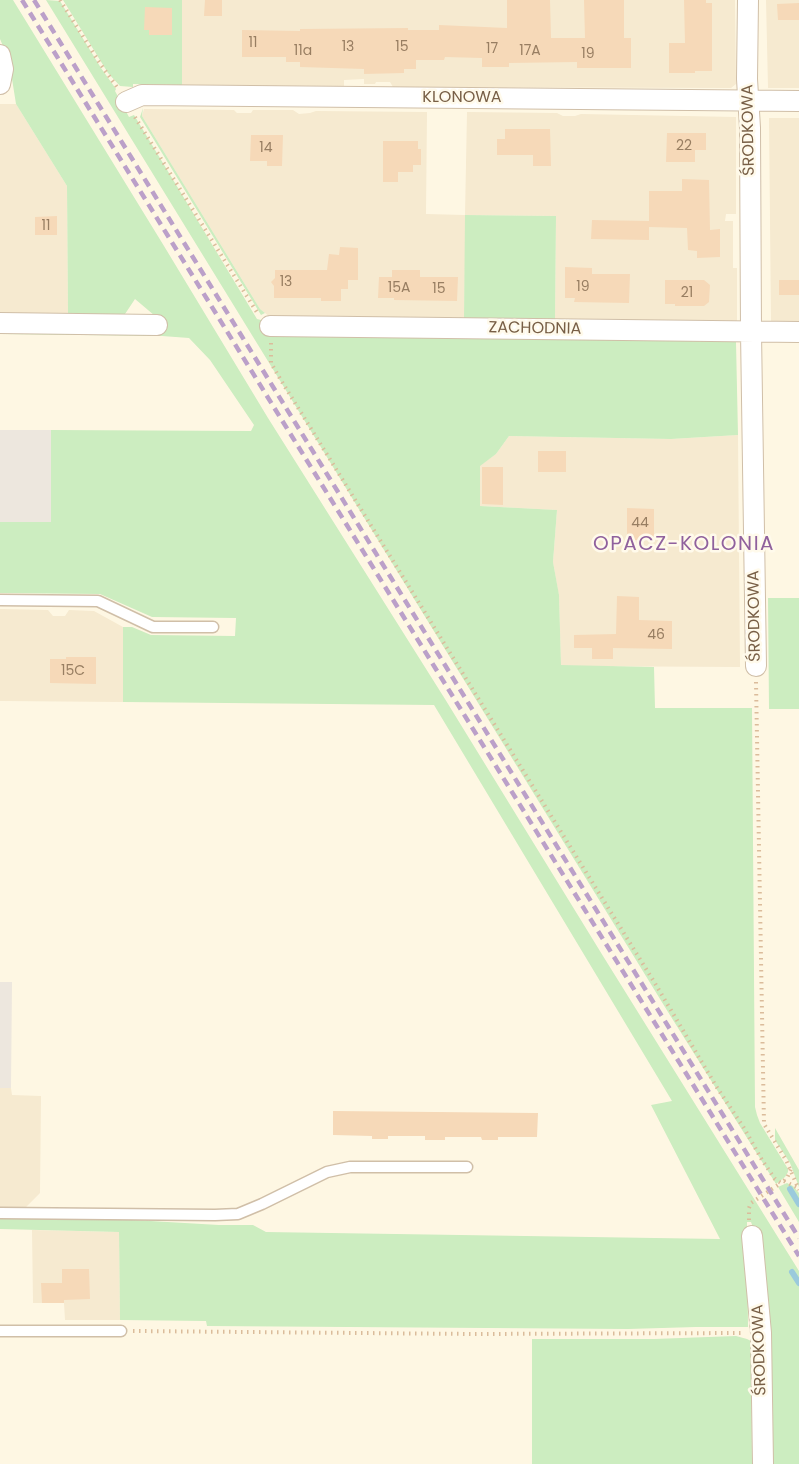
<!DOCTYPE html>
<meta charset="utf-8">
<style>
body{margin:0}
canvas{display:block;background:#fef7e3}
</style>
<canvas width="799" height="1464"></canvas>
<script>
const c = document.querySelector('canvas').getContext('2d');
c.lineJoin = 'round';
function paint(path, color) { c.fillStyle = color; c.fill(path, 'evenodd'); }
const poly = rows => new Path2D(rows.map(r => 'M' + r).join(''));
function trace(path, color, width, dash) { c.strokeStyle = color; c.lineWidth = width; c.lineCap = dash ? 'butt' : 'round'; c.setLineDash(dash || []); c.stroke(path); }
function label(font, color, halo, rows, align = 'center') {
  c.font = font + ' Poppins,sans-serif'; c.lineWidth = 5; c.setLineDash([]); c.textBaseline = 'middle'; c.strokeStyle = halo; c.fillStyle = color; for (const [text, x, y, turn = 0] of rows) {
    c.save(); c.translate(x, y); c.rotate((+turn || 0) * Math.PI / 180); c.textAlign = isNaN(turn) ? turn : align; if (halo) c.strokeText(text, 0, 0); c.fillText(text, 0, 0); c.restore();
  }
}
paint(poly([
 [182,0,735,0,736,84,731,88,393,87,390,82,376,82,375,84,364,84,364,79,344,80,344,86,182,85],
 [766,0,799,0,799,88,768,88],
 [0,104,16,104,67,186,68,314,0,314],
 [144,109,234,110,237,113,251,113,253,110,293,110,299,114,310,113,316,111,427,112,426,214,465,215,467,112,557,113,563,116,575,116,581,114,736,117,736,214,726,214,725,221,733,221,733,268,737,268,737,322,555,319,556,216,466,215,464,318,270,317,260,309,142,116],
 [769,118,799,118,799,323,771,322],
 [738,435,740,667,561,666,559,596,553,562,557,510,480,506,479,466,496,454,509,436,671,439],
 [0,609,48,610,53,616,65,616,69,610,94,611,123,627,123,702,0,701],
 [0,1088,11,1088,12,1095,41,1096,40,1193,26,1207,0,1207],
 [32,1230,119,1232,120,1320,65,1320,64,1303,33,1303]
]), '#f6ead0');
paint(poly([
 [0,430,51,430,51,522,0,522],
 [0,982,12,982,11,1088,0,1088]
]), '#ede7de');
paint(poly([
 [0,0,13,0,164,246,268,418,445,699,603,956,799,1271,799,1464,768,1464,756,1235,751,1222,747,1222,748,1327,696,1327,628,1329,207,1326,206,1321,120,1320,119,1232,0,1229,0,1218,2,1218,133,1220,219,1225,253,1225,266,1232,720,1239,651,1105,672,1101,434,705,123,702,123,627,132,627,151,635,235,636,236,618,152,617,100,594,0,593,0,522,51,522,51,430,251,431,254,425,210,360,189,338,162,336,0,334,0,329,161,321,135,299,125,314,68,314,67,186,16,104,9,60,0,39],
 [46,0,60,1,101,68,116,89,115,91,129,117,134,115,257,319,265,321,272,332,736,342,738,435,671,439,509,436,496,454,480,466,480,506,557,510,553,562,559,595,561,665,654,667,655,708,752,708,755,1107,757,1115,760,1123,788,1169,788,1172,785,1177,776,1184,668,1012],
 [63,0,182,0,182,85,133,84,133,87,120,86,108,73],
 [143,108,142,116,260,309,265,313,261,315,140,117],
 [465,215,556,216,555,319,464,318],
 [768,598,799,598,799,709,769,709],
 [775,1128,799,1170,799,1187,790,1163,775,1140],
 [787,1183,793,1186,799,1193,799,1222,778,1187],
 [736,1336,747,1339,751,1341,752,1464,532,1464,532,1339,654,1339]
]), '#ccedc0');
trace(poly([
 [790,1189,799,1204],
 [792,1272,799,1283]
]), '#9bcadc', 6);
paint(poly([
 [205,0,222,0,222,16,204,16],
 [507,0,550,0,551,38,585,38,584,0,624,0,624,38,631,38,631,68,577,68,577,62,509,63,509,67,482,67,482,58,445,57,444,60,416,60,416,69,404,69,404,73,364,74,364,69,300,67,300,62,286,62,286,57,242,57,242,30,300,31,300,29,408,28,408,30,439,30,439,25,507,28],
 [684,0,706,0,706,3,712,3,712,71,695,71,695,73,669,73,669,43,685,43],
 [799,3,799,20,778,20,777,4],
 [145,7,172,8,172,35,149,35,149,30,144,30],
 [505,129,550,129,551,166,533,166,533,155,497,155,497,139,505,139],
 [667,133,706,133,706,150,695,150,695,162,666,162],
 [251,135,283,135,282,166,267,166,267,161,250,161],
 [383,141,418,141,418,149,421,149,421,165,413,165,413,172,398,172,398,182,383,182],
 [682,179,709,180,710,230,720,229,720,257,697,258,697,251,688,250,687,228,649,227,649,240,591,239,592,220,649,221,649,191,682,191],
 [57,216,57,235,35,235,35,217],
 [340,247,358,248,358,280,348,280,348,289,341,289,341,301,321,301,321,298,274,298,274,286,271,282,275,278,275,270,327,270,329,254,339,255],
 [565,267,592,268,592,274,630,274,629,303,574,302,575,298,565,298],
 [392,270,420,270,420,277,458,277,457,301,394,300,394,298,378,298,379,277,392,277],
 [665,280,704,280,710,285,709,302,704,306,675,306,675,304,665,304],
 [779,280,799,280,799,295,779,295],
 [538,451,566,451,566,472,538,472],
 [482,467,503,467,503,505,482,504],
 [627,508,654,509,654,537,642,537,642,540,627,540],
 [617,596,639,597,639,620,672,621,672,649,613,648,613,659,592,659,592,648,574,648,574,635,616,634],
 [66,657,96,657,96,684,50,683,50,659,66,659],
 [333,1111,538,1113,537,1137,498,1137,498,1140,482,1140,481,1137,445,1137,445,1140,425,1140,425,1136,388,1136,388,1139,372,1139,372,1136,333,1135],
 [62,1269,89,1269,90,1299,64,1300,64,1303,42,1303,41,1283,62,1283]
]), '#f6d9b8');
const lane = poly([
 [0,600,98,601,153,627,213,627],
 [0,1213,215,1215,238,1214,262,1204,327,1172,350,1167,467,1167],
 [0,1331,121,1331]
]);
const street = poly([
 [748,0,747,79,750,128,751,332,756,666],
 [0,55,3,69,0,84],
 [126,102,142,95,799,101],
 [0,323,157,325],
 [270,326,799,332],
 [752,1236,761,1333,763,1464]
]);
trace(lane, '#d0bfa8', 13);
trace(street, '#d0bfa8', 22);
trace(poly([
 [60,0,101,65,117,87],
 [135,117,258,314],
 [271,343,271,363,282,382,656,985,716,1086,744,1128,762,1160,775,1179,781,1183,787,1178,791,1169],
 [756,682,764,1124,786,1160,799,1190],
 [784,1181,798,1188],
 [749,1220,749,1208,751,1203,781,1183],
 [133,1331,473,1334,744,1333]
]), '#dbbc9b', 4, [1.5, 4.5]);
trace(lane, '#fff', 10);
trace(street, '#fff', 20);
trace(poly([
 [22,0,799,1256],
 [34,0,799,1238]
]), '#bba0c9', 4.5, [9, 6]);
label('14px', '#987e62', null, [
 ["11",253,43],
 ["13",348,47],
 ["15",402,47],
 ["17",492,49],
 ["11a",303,51],
 ["17A",530,51],
 ["19",588,54],
 ["22",684,146],
 ["14",266,148],
 ["11",46,226],
 ["13",286,282],
 ["19",583,287],
 ["15A",399,288],
 ["15",439,289],
 ["21",687,293],
 ["44",640,523],
 ["46",656,635],
 ["15C",73,671]
]);
label('16px', '#785f46', '#fffaeb', [
 ["KLONOWA",462,98],
 ["ŚRODKOWA",749,130,-91],
 ["ZACHODNIA",535,329,1],
 ["ŚRODKOWA",755,616,-91],
 ["ŚRODKOWA",760,1350,-92]
]);
c.letterSpacing = '1.5px';
label('20px', '#90619d', '#fffaeb', [
 ["OPACZ-KOLONIA",684,545]
]);
c.letterSpacing = '0px';
</script>
